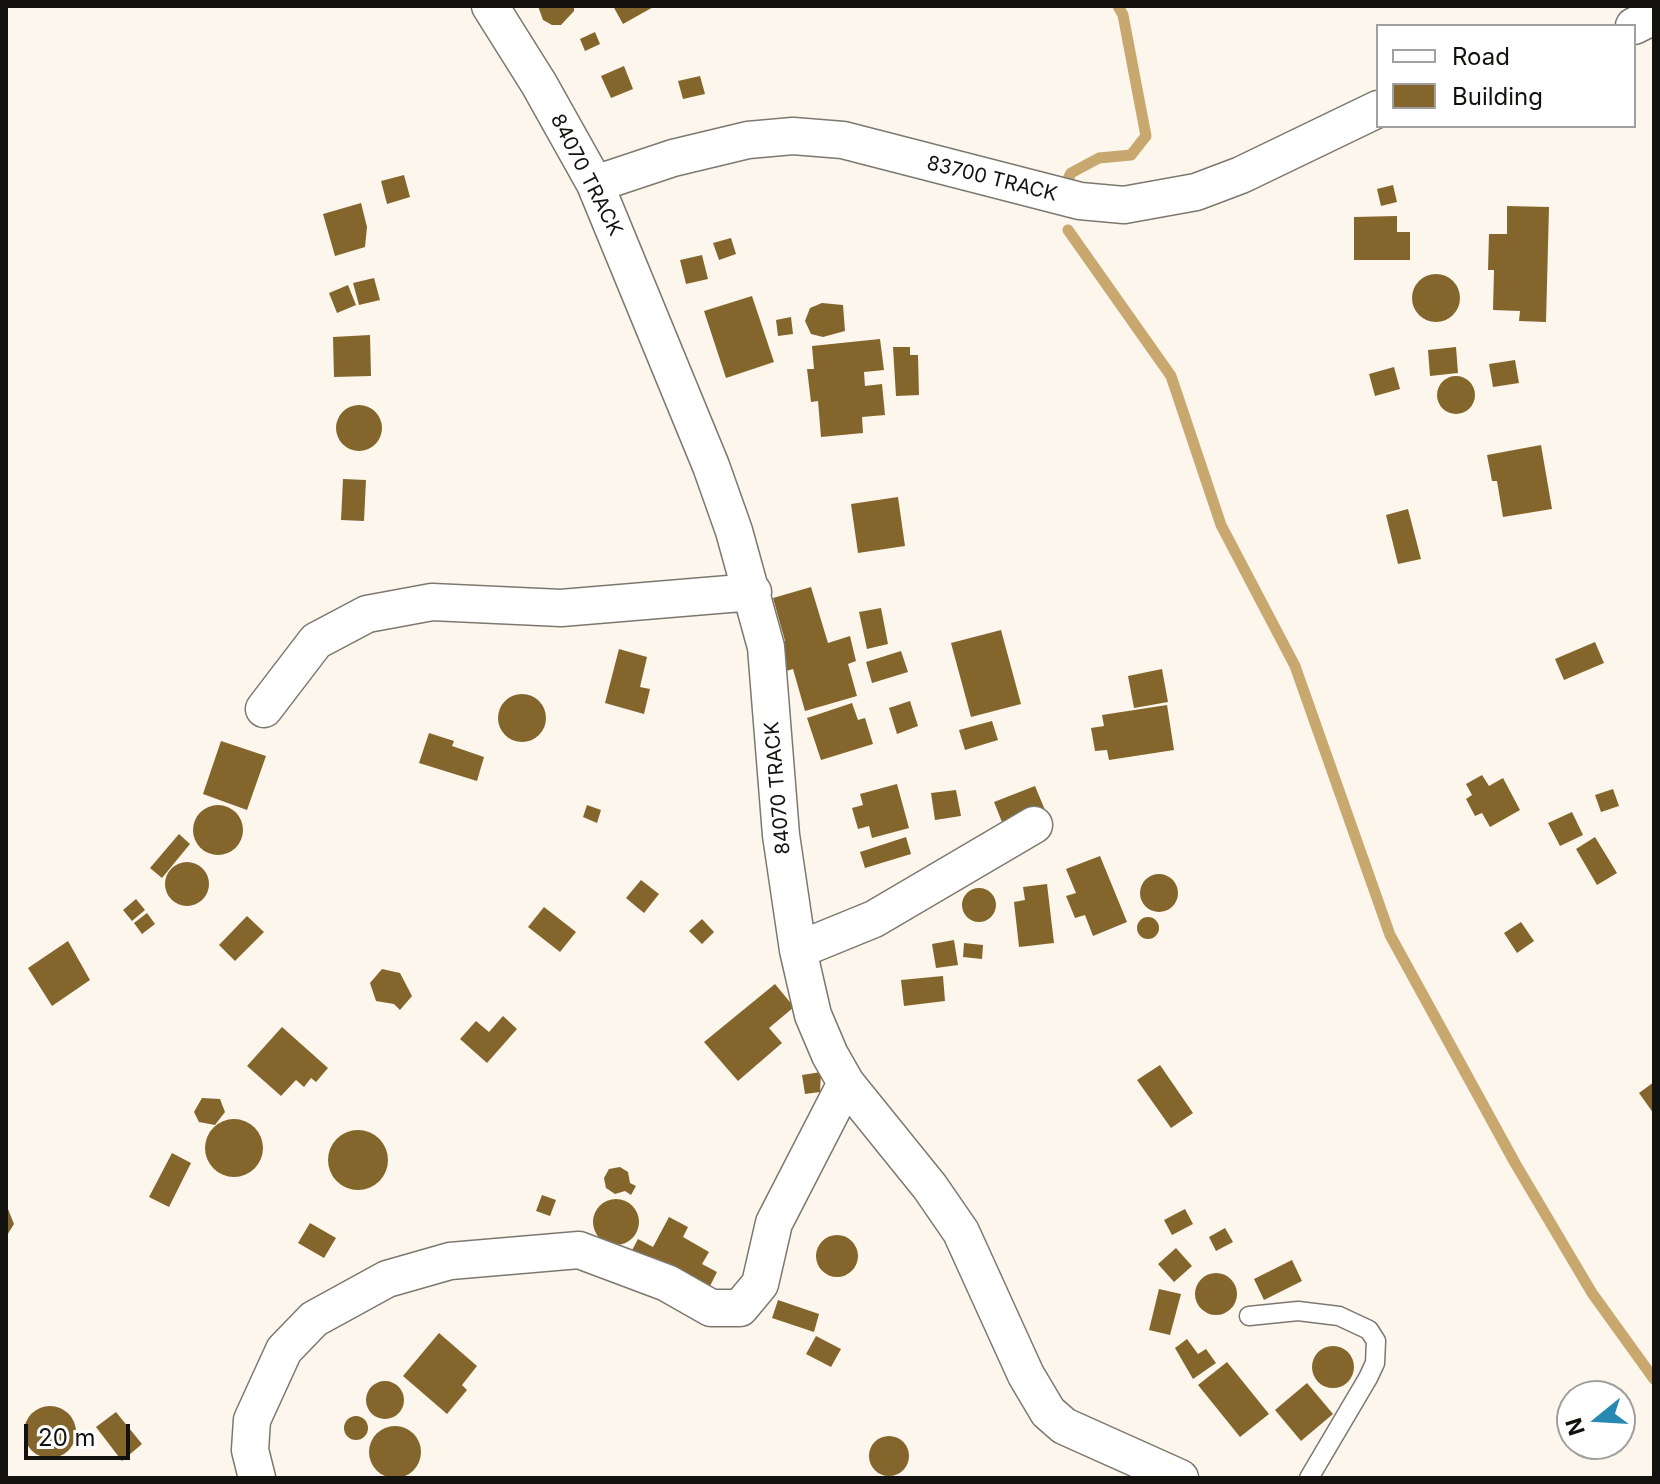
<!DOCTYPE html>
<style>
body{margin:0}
#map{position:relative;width:1660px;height:1484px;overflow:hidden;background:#fcf6ec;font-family:Inter,sans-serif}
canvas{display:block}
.frame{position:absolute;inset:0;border:8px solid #14120f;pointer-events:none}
.legend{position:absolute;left:1376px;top:24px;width:260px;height:104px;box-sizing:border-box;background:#fff;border:2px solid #a1a09f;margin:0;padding:10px 14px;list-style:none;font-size:24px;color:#14120f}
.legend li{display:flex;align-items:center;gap:16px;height:40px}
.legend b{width:40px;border:2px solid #a1a09f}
.north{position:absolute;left:1556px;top:1380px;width:80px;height:80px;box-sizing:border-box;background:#fff;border:2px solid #a1a09f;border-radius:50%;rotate:252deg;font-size:22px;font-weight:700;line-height:32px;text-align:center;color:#14120f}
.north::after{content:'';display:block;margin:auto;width:28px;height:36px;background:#2789b3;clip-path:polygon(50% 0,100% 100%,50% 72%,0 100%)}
.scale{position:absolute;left:24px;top:1424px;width:106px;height:36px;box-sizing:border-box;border:4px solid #14120f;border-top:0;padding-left:10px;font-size:24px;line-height:28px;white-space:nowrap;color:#14120f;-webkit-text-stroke:6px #fff;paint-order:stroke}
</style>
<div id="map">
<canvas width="1660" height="1484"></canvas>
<div class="frame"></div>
<ul class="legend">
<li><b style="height:10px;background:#fff"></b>Road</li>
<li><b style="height:22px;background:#84662c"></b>Building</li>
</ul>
<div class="north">N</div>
<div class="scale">20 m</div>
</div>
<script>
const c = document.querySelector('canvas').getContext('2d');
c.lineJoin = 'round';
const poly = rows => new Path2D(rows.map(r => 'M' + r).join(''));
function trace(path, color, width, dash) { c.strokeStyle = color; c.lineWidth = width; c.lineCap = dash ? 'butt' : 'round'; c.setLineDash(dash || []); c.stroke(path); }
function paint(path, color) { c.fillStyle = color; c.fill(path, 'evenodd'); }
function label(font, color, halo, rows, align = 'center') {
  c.font = font + ' Inter,sans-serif'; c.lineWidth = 6; c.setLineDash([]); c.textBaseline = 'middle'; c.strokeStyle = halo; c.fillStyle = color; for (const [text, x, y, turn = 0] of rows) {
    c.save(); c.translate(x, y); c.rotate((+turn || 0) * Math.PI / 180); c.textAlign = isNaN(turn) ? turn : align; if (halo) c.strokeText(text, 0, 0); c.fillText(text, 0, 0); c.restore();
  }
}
trace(poly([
 [1066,183,1071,173,1099,158,1131,155,1146,136,1123,15,1118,6],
 [1068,230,1171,376,1221,525,1295,666,1390,935,1515,1163,1592,1293,1654,1379]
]), '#c8a86e', 11);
paint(poly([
 [538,6,574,6,574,11,561,25,552,25,543,20],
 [613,6,655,6,623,24],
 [595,32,600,44,585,51,580,39],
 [624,66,633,89,611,98,601,76],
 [700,76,705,94,683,99,678,81],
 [404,175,410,197,387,204,381,181],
 [1393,185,1397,202,1381,206,1377,189],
 [361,203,367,227,365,247,335,256,323,214],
 [1507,206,1549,207,1546,322,1519,321,1520,311,1493,310,1494,270,1488,270,1489,234,1507,234],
 [1397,216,1397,232,1410,232,1410,260,1354,260,1354,217],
 [731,238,736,254,719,260,713,243],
 [702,255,708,279,686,284,680,260],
 '1412 298a24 24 0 1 1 48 0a24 24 0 1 1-48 0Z',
 [374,278,380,300,359,305,353,283],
 [348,285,356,305,337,313,329,293],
 [752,296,774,362,726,378,704,311],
 [822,303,843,305,845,331,823,337,811,334,805,321,810,308],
 [791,317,793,334,778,336,776,320],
 [370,335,371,376,334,377,333,337],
 [880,339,884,370,864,372,865,386,882,384,885,415,862,417,863,433,821,437,818,401,811,402,807,369,814,369,812,346],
 [893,347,910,347,910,355,918,355,919,395,896,396],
 [1456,347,1458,373,1430,376,1428,350],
 [1515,360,1519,383,1493,387,1489,364],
 [1394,367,1400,389,1375,396,1369,374],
 '1437 395a19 19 0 1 1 38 0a19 19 0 1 1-38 0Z',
 '336 428a23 23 0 1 1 46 0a23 23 0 1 1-46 0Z',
 [1541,445,1552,509,1503,517,1497,481,1492,481,1487,455],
 [343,479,366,480,364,521,341,520],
 [898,497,905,546,858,553,851,504],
 [1408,509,1421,559,1398,564,1386,515],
 [811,587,828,643,850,636,856,661,848,664,857,696,805,711,793,669,786,671,778,643,785,641,773,598],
 [881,608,888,644,867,649,859,612],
 [1001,630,1021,704,971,717,951,643],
 [1595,642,1604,663,1564,680,1555,659],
 [619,649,647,657,640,687,650,689,644,714,605,703],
 [901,651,908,672,872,683,866,662],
 [1162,669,1168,702,1134,708,1128,676],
 '498 718a24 24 0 1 1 48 0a24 24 0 1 1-48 0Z',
 [910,701,918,726,897,734,889,708],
 [852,703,858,720,865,718,873,744,821,760,807,718],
 [1167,705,1174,750,1109,760,1107,750,1095,751,1091,728,1104,726,1102,715],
 [992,721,998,740,965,750,959,730],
 [429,733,454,741,452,746,484,757,477,781,419,763],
 [221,741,266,756,247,810,203,794],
 [1482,775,1489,786,1503,778,1520,810,1490,827,1482,813,1475,816,1466,799,1472,795,1466,784],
 [897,784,909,828,872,838,869,826,858,829,852,808,863,805,860,794],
 [1035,786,1045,810,1004,827,994,802],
 [1613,789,1619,806,1601,812,1595,795],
 [956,790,961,816,935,820,931,793],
 [587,805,601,810,597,823,583,817],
 '193 830a25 25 0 1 1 50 0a25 25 0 1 1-50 0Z',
 [1572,812,1583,835,1560,846,1548,823],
 [179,834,190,844,162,878,150,868],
 [906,837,911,854,865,868,860,852],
 [1595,837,1617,873,1597,885,1576,849],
 [1100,856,1127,922,1093,936,1085,915,1075,918,1066,896,1076,893,1066,869],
 '165 884a22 22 0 1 1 44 0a22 22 0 1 1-44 0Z',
 '1140 893a19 19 0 1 1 38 0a19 19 0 1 1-38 0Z',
 [641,880,659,894,644,913,626,898],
 [1047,884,1054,943,1019,947,1014,902,1025,900,1023,887],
 '962 905a17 17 0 1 1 34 0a17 17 0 1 1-34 0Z',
 [136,899,145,910,132,921,123,910],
 [544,907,576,932,560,952,528,927],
 [147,913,155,924,142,934,134,923],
 [247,916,264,932,235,961,219,945],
 '1137 928a11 11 0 1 1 22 0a11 11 0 1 1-22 0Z',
 [702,919,714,932,702,944,689,931],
 [1521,922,1534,941,1517,953,1504,933],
 [954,940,958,965,936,968,932,944],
 [68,941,90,980,52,1006,28,968],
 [964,943,983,945,982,959,963,957],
 [382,969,400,973,412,996,400,1010,394,1004,376,1001,370,983],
 [943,976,945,1001,904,1006,901,980],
 [775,984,794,1007,769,1028,782,1043,738,1081,704,1042],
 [503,1016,517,1029,487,1063,460,1039,476,1021,489,1032],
 [282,1027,328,1068,316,1082,311,1078,304,1087,296,1080,281,1096,247,1066],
 [1160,1065,1193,1113,1171,1128,1137,1080],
 [821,1072,820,1092,805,1094,802,1075],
 [1654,1082,1654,1114,1639,1093],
 [202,1098,220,1099,225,1112,215,1125,199,1122,194,1112],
 '205 1148a29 29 0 1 1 58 0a29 29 0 1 1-58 0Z',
 '328 1160a30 30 0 1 1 60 0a30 30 0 1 1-60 0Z',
 [172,1153,191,1163,169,1207,149,1197],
 [620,1167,628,1172,630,1183,636,1186,631,1195,625,1191,615,1194,606,1188,604,1178,609,1169],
 [542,1195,556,1200,550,1216,536,1211],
 '593 1222a23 23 0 1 1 46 0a23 23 0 1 1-46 0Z',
 [6,1204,14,1224,6,1237],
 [1185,1209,1193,1224,1172,1235,1164,1220],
 [669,1217,688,1227,683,1237,709,1252,702,1264,717,1272,704,1298,629,1256,638,1239,653,1247],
 [310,1223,336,1238,324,1258,298,1243],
 [1225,1228,1233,1242,1216,1251,1209,1237],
 '816 1256a21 21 0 1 1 42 0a21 21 0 1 1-42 0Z',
 [1176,1248,1192,1266,1174,1282,1158,1264],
 [1292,1260,1302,1281,1264,1300,1254,1279],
 '1195 1294a21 21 0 1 1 42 0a21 21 0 1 1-42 0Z',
 [1159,1289,1181,1294,1170,1335,1149,1330],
 [778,1300,819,1314,814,1332,772,1318],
 [439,1333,477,1366,462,1385,467,1390,447,1414,403,1376],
 [816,1336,841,1349,831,1367,806,1354],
 [1187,1339,1198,1354,1206,1349,1216,1363,1193,1379,1175,1348],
 '1312 1367a21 21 0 1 1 42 0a21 21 0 1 1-42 0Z',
 [1227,1362,1269,1414,1240,1437,1198,1385],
 '366 1400a19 19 0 1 1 38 0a19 19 0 1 1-38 0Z',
 [1307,1383,1333,1414,1301,1441,1275,1410],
 '24 1432a26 26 0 1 1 52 0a26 26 0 1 1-52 0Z',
 [116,1412,142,1444,122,1461,96,1427],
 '344 1428a12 12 0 1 1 24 0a12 12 0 1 1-24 0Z',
 '369 1452a26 26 0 1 1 52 0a26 26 0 1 1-52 0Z',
 '869 1456a20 20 0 1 1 40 0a20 20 0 1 1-40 0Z'
]), '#84662c');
const lane = poly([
 [1249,1316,1298,1311,1339,1316,1369,1330,1376,1341,1375,1363,1368,1378,1309,1478]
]);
const street = poly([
 [490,6,539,84,595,184,711,466,734,531,766,647,781,835,798,950,813,1015,830,1055,846,1083,930,1187,961,1232,1026,1375,1048,1412,1064,1426,1180,1478],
 [1634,26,1654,16],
 [595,184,673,158,748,140,793,136,843,140,1080,201,1124,205,1196,192,1241,175,1378,109],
 [264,709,316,641,367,614,432,602,561,608,753,592],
 [798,950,874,919,1034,825],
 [257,1478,250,1450,252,1420,284,1350,314,1319,387,1279,450,1261,579,1250,667,1283,711,1308,740,1308,760,1284,774,1223,846,1083]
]);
trace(lane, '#7d786f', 21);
trace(street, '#7d786f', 39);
trace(lane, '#fff', 18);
trace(street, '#fff', 36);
label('20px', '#14120f', '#fff', [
 ["84070 TRACK",586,175,63],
 ["83700 TRACK",992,179,14],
 ["84070 TRACK",778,788,-95]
]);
</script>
